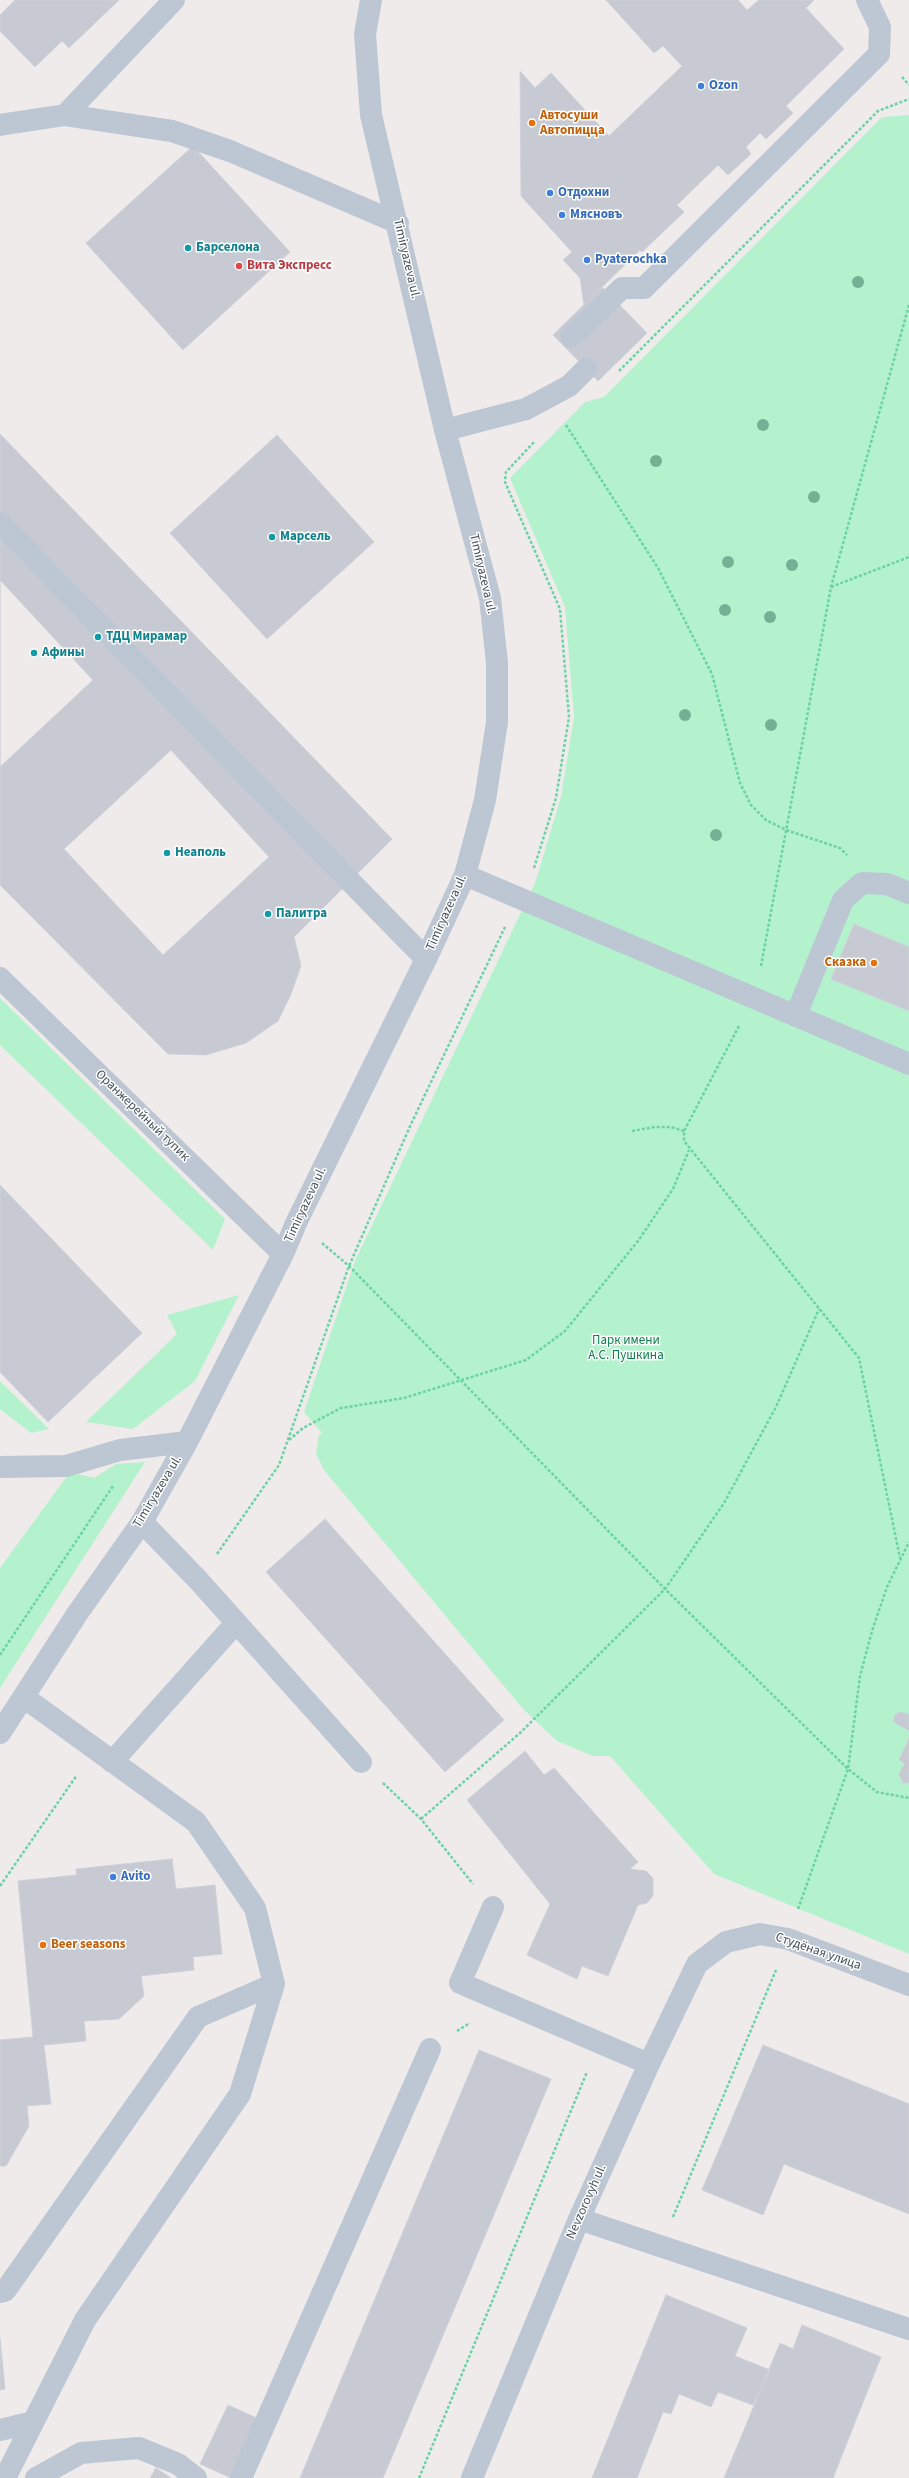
<!DOCTYPE html>
<meta charset="utf-8">
<style>
body{margin:0}
canvas{display:block;background:#efebeb}
</style>
<canvas width="909" height="2478"></canvas>
<script>
const c = document.querySelector('canvas').getContext('2d');
c.lineJoin = 'round';
function paint(path, color) { c.fillStyle = color; c.fill(path, 'evenodd'); }
const poly = rows => new Path2D(rows.map(r => 'M' + r).join(''));
function trace(path, color, width, dash) { c.strokeStyle = color; c.lineWidth = width; c.lineCap = dash ? 'butt' : 'round'; c.setLineDash(dash || []); c.stroke(path); }
function label(font, color, halo, rows, align = 'center') {
  c.font = font + ' "Source Sans 3",sans-serif'; c.lineWidth = 3; c.setLineDash([]); c.textBaseline = 'middle'; c.strokeStyle = halo; c.fillStyle = color; for (const [text, x, y, turn = 0] of rows) {
    c.save(); c.translate(x, y); c.rotate((+turn || 0) * Math.PI / 180); c.textAlign = isNaN(turn) ? turn : align; if (halo) c.strokeText(text, 0, 0); c.fillText(text, 0, 0); c.restore();
  }
}
paint(poly([
 [909,115,909,1954,714,1874,610,1756,593,1756,557,1741,524,1710,324,1470,316,1454,319,1435,322,1433,304,1412,355,1261,535,883,561,797,574,717,565,607,510,478,585,402,604,397,882,117],
 [0,998,225,1219,213,1250,0,1045],
 [239,1295,195,1381,133,1429,86,1422,177,1334,167,1315],
 [0,1381,49,1429,31,1433,0,1409],
 [145,1462,0,1688,0,1568,70,1472,94,1478,116,1464]
]), '#b4f2ce');
const building = poly([
 [15,0,119,0,69,48,62,41,35,67,0,31,0,15,15,0],
 [606,0,738,0,747,10,759,0,814,0,806,8,844,49,786,106,793,113,766,139,760,133,746,147,751,154,728,175,718,165,677,205,684,212,642,252,640,250,584,305,580,278,563,260,572,252,521,196,520,71,535,88,551,73,609,136,682,66,663,46,654,53,606,0],
 [193,146,290,252,183,350,86,243,193,146],
 [602,287,647,333,598,381,553,335,602,287],
 [0,434,392,839,294,937,301,966,291,994,278,1021,246,1043,206,1055,168,1054,0,885,0,434],
 [277,435,374,542,267,639,170,533,277,435],
 [0,580,93,680,0,767,0,580],
 [171,750,269,857,163,955,64,849,171,750],
 [854,924,909,947,909,1011,831,979,854,924],
 [0,1185,142,1333,48,1422,0,1372,0,1185],
 [325,1519,504,1720,445,1772,266,1572,325,1519],
 [899,1712,909,1714,909,1731,894,1722,894,1716,899,1712],
 [909,1738,909,1783,903,1783,899,1774,905,1763,899,1760,909,1738],
 [525,1751,544,1775,554,1768,638,1862,630,1869,646,1871,653,1878,653,1896,647,1903,638,1905,608,1976,582,1966,577,1979,527,1955,550,1904,467,1800,525,1751],
 [172,1859,176,1889,215,1885,222,1954,193,1957,194,1970,141,1976,144,1996,119,2019,84,2021,86,2041,44,2045,51,2104,27,2106,29,2126,6,2166,0,2166,0,2040,33,2037,18,1881,77,1875,76,1869,172,1859],
 [763,2045,909,2104,909,2214,784,2164,763,2215,702,2190,763,2045],
 [479,2050,551,2079,383,2478,300,2478,479,2050],
 [666,2295,747,2328,735,2356,770,2370,753,2405,718,2392,711,2407,679,2394,671,2414,663,2412,637,2478,592,2478,666,2295],
 [802,2325,881,2357,833,2478,724,2478,780,2343,793,2349,802,2325],
 [0,2338,5,2389,0,2390,0,2338],
 [228,2405,259,2419,231,2478,200,2464,228,2405],
 [156,2468,171,2478,150,2478,156,2468]
]);
paint(building, '#c7cad2');
trace(building, '#cfd1d8', 1);
trace(poly([
 [902,77,909,85],
 [619,371,878,111,909,99],
 [566,425,658,568,712,674,740,783,751,805,766,820,786,830,840,848,847,855],
 [831,587,909,557],
 [534,868,556,798,569,717,560,609,505,482,506,472,535,441],
 [761,966,831,587,909,305],
 [739,1026,684,1131,684,1141,859,1358,900,1558],
 [632,1131,655,1127,671,1127,684,1131],
 [322,1243,349,1266,665,1589,848,1769,877,1792,909,1798],
 [289,1440,303,1428,341,1408,404,1398,526,1360,565,1331,638,1241,673,1189,689,1150],
 [217,1554,279,1465,349,1266,411,1124,505,927],
 [0,1655,113,1486],
 [383,1783,421,1819,473,1884],
 [421,1819,520,1733,665,1589,724,1503,776,1407,819,1309],
 [0,1886,77,1775],
 [798,1909,848,1769,860,1676,872,1631,887,1587,909,1542],
 [457,2031,470,2023],
 [673,2217,776,1970],
 [419,2478,587,2072]
]), '#69d3a3', 2.5, [3, 2]);
trace(poly([
 [65,115,174,0],
 [0,125,65,115,172,131,230,151,398,223],
 [571,337,622,288,644,288,879,54,880,27,867,0],
 [445,430,526,409,569,386,586,369],
 [0,523,426,959],
 [465,875,909,1064],
 [0,978,283,1254],
 [796,1015,843,900,862,883,887,884,909,893],
 [0,1467,66,1466,120,1450,187,1442],
 [142,1522,199,1581,361,1762],
 [0,1733,77,1614,142,1522,187,1442,283,1254,297,1221,426,959,465,875,485,800,497,722,497,663,490,598,445,430,371,115,365,34,371,0],
 [112,1762,236,1623],
 [493,1907,460,1983,649,2064],
 [579,2219,909,2329],
 [0,2292,5,2291,198,2017,274,1984],
 [0,2430,33,2422],
 [5,2478,85,2320,240,2094,274,1984,255,1908,196,1822,25,1698],
 [36,2478,81,2453,139,2448,178,2464,196,2478],
 [241,2478,430,2049],
 [472,2478,579,2219,649,2064,697,1964,726,1942,760,1934,788,1939,909,1985]
]), '#bdc7d3', 22);
c.fillStyle = '#73b194';
for (const [x, y] of [
 [858,282],
 [763,425],
 [656,461],
 [814,497],
 [728,562],
 [792,565],
 [725,610],
 [770,617],
 [685,715],
 [771,725],
 [716,835]
]) { c.beginPath(); c.arc(x, y, 6, 0, 2 * Math.PI); c.fill(); }
for (const [x, y, r, color] of [
 [701,86,4,"#3f7fe0"],
 [532,123,4,"#e8710a"],
 [550,193,4,"#3f7fe0"],
 [562,215,4,"#3f7fe0"],
 [188,248,4,"#0f9aa8"],
 [587,260,4,"#3f7fe0"],
 [239,266,4,"#e0444e"],
 [272,537,4,"#0f9aa8"],
 [98,637,4,"#0f9aa8"],
 [34,653,4,"#0f9aa8"],
 [167,853,4,"#0f9aa8"],
 [268,914,4,"#0f9aa8"],
 [874,963,4,"#e8710a"],
 [113,1877,4,"#3f7fe0"],
 [43,1945,4,"#e8710a"]
]) { const dot = new Path2D(); dot.arc(x, y, r, 0, 2 * Math.PI); c.fillStyle = color; c.fill(dot); trace(dot, '#fff', 1.5); }
label('bold 13px', '#366cbe', '#fff', [
 ["Ozon",709,86],
 ["Отдохни",558,193],
 ["Мясновъ",570,215],
 ["Pyaterochka",595,260],
 ["Avito",121,1877]
], 'left');
label('bold 13px', '#c56008', '#fff', [
 ["Автосуши",540,116],
 ["Автопицца",540,131],
 ["Сказка",866,963,"right"],
 ["Beer seasons",51,1945]
], 'left');
label('bold 13px', '#0d838f', '#fff', [
 ["Барселона",196,248],
 ["Марсель",280,537],
 ["ТДЦ Мирамар",106,637],
 ["Афины",42,653],
 ["Неаполь",175,853],
 ["Палитра",276,914]
], 'left');
label('13px', '#424e5a', '#fff', [
 ["Timiryazeva ul.",406,259,77],
 ["Timiryazeva ul.",482,574,77],
 ["Timiryazeva ul.",447,913,-66],
 ["Оранжерейный тупик",142,1116,44],
 ["Timiryazeva ul.",306,1205,-65],
 ["Timiryazeva ul.",158,1492,-59],
 ["Студёная улица",818,1952,19],
 ["Nevzorovyh ul.",587,2202,-66]
]);
label('bold 13px', '#be3a42', '#fff', [
 ["Вита Экспресс",247,266]
], 'left');
label('13px', '#0e814c', '#fff', [
 ["Парк имени",626,1341],
 ["А.С. Пушкина",626,1356]
]);
</script>
